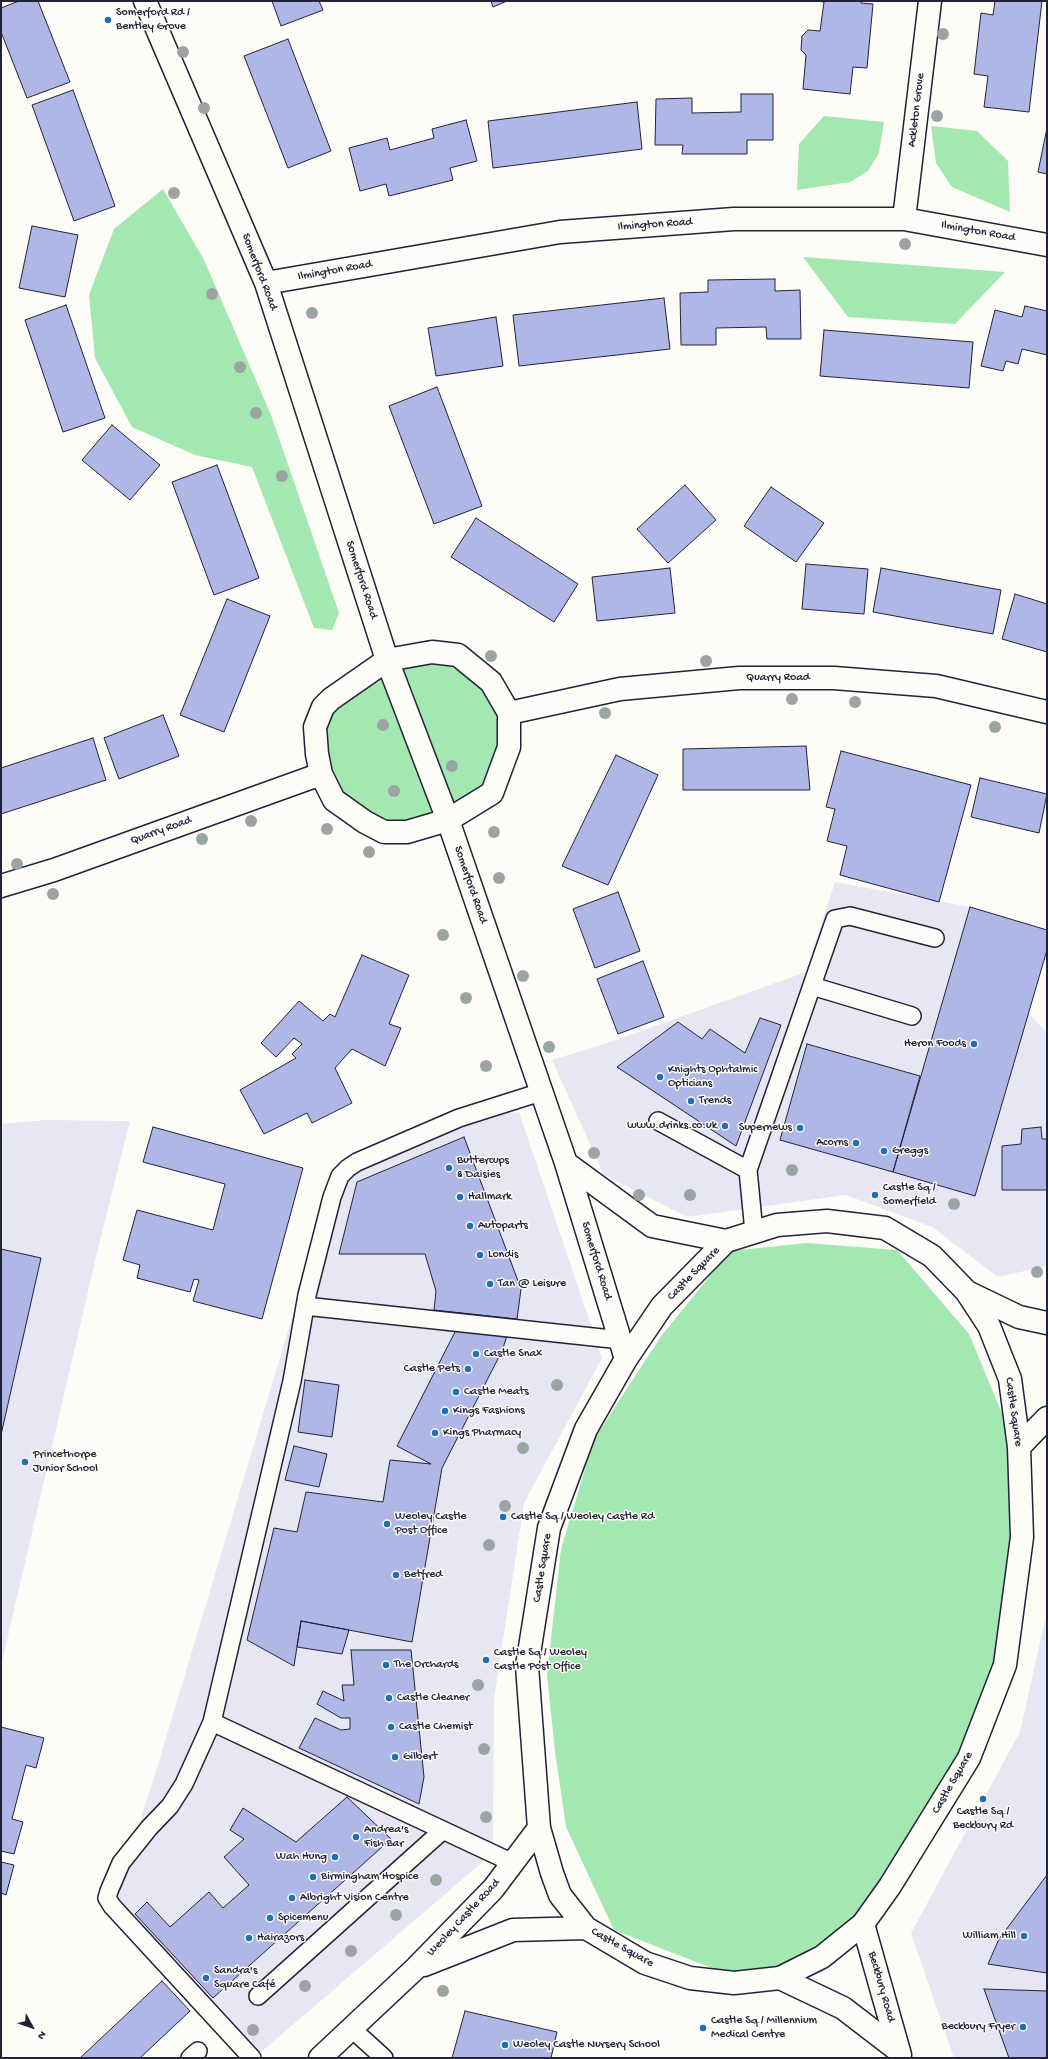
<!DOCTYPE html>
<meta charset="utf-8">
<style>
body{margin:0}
#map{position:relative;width:1048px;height:2059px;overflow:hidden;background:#fdfcf7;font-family:"Gochi Hand",sans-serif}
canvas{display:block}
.frame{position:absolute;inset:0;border:2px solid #22223b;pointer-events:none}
.north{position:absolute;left:12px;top:2007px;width:40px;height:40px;-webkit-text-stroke:3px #fdfcf7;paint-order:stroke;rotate:130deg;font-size:11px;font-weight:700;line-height:16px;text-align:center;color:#22223b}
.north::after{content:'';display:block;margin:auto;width:14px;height:18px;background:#22223b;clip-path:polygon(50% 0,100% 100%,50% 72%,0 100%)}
</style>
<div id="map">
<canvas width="1048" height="2059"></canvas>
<div class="frame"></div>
<div class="north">N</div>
</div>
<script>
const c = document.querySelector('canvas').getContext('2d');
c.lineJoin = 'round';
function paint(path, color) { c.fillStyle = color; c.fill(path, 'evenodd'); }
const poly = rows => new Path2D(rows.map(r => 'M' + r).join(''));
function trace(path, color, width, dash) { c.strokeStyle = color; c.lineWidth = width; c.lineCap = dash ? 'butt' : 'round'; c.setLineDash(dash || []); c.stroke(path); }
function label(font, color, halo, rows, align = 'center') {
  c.font = font + ' "Gochi Hand",sans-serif'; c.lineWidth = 3; c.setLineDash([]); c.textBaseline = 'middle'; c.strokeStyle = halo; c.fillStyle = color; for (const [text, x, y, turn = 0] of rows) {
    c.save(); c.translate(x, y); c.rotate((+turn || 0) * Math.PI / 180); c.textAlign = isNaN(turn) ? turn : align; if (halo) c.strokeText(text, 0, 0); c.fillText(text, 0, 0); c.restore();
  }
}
paint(poly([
 [835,882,970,907,1047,930,1047,950,1028,1012,1047,1033,1047,1266,998,1277,932,1227,846,1195,687,1217,604,1175,552,1060,610,1042,806,972],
 [519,1112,602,1358,524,1503,494,1699,493,1853,254,2058,210,2019,116,1896,157,1768,335,1174,495,1114],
 [46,1120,130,1121,96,1257,1,1666,1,1124],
 [1047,1611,1047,2058,954,2058,911,1933,1020,1732]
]), '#e6e7f2');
paint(poly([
 [824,116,884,122,879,153,868,171,850,182,797,190,799,144],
 [931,126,977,131,1008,161,1010,212,952,187,936,163],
 [163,189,204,260,271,415,339,613,332,630,314,628,252,467,195,455,132,427,95,358,89,295,114,229],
 [803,257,1005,272,955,324,848,317],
 [454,660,484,685,496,712,501,748,489,786,451,804,390,662],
 [381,675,436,815,382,827,336,795,318,729,338,696],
 [807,1243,897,1250,969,1334,1016,1447,1019,1536,1001,1662,966,1755,859,1922,778,1970,735,1977,614,1930,566,1827,555,1751,547,1675,561,1549,594,1439,662,1335,730,1251]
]), '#a3e7b1');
const building = poly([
 [19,1,38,1,70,82,27,98,1,32,1,8,19,1],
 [272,1,319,1,323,10,281,26,272,1],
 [491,1,507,1,493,7,491,1],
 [817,1,861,1,861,3,873,4,867,68,853,67,850,94,803,89,806,55,801,50,802,36,808,30,820,31,824,2,817,1],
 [995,1,1042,1,1029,112,984,107,988,76,974,74,981,13,993,15,995,1],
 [288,39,331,151,288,168,244,56,288,39],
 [73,90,115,206,74,221,32,105,73,90],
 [741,94,773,94,773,140,747,140,747,154,682,154,683,145,655,145,656,99,692,98,692,113,741,112,741,94],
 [637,102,642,149,493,168,488,121,637,102],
 [466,120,477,161,450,168,453,180,389,196,386,184,360,191,349,148,387,138,390,150,434,138,432,129,466,120],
 [1047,128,1047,174,1038,172,1047,128],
 [32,226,78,235,65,297,19,288,32,226],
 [775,279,775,291,800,290,801,339,767,339,766,327,716,328,716,345,681,345,680,293,708,292,708,280,775,279],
 [664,298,670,349,519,366,513,315,664,298],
 [66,305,105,418,63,432,25,320,66,305],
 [1025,306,1047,311,1047,355,1022,349,1018,364,1006,361,1003,371,981,366,995,310,1022,317,1025,306],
 [496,317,503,366,436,376,428,328,496,317],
 [824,330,973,342,969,388,820,376,824,330],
 [437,387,482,506,434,524,389,406,437,387],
 [112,425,160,465,130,500,82,460,112,425],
 [217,465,259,578,214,595,172,482,217,465],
 [685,485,716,520,668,563,637,529,685,485],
 [771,487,824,523,796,562,744,526,771,487],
 [476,518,578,584,554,622,451,557,476,518],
 [806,564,868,569,864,614,802,609,806,564],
 [670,568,675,613,597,621,592,577,670,568],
 [881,568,1001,590,993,634,873,612,881,568],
 [1015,594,1047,604,1047,652,1002,639,1015,594],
 [227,599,270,616,224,732,180,715,227,599],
 [163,715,179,756,119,779,104,738,163,715],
 [93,738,106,780,1,814,1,768,93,738],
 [806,746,810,790,683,790,683,749,806,746],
 [841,751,971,785,939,902,840,875,847,846,827,841,835,809,826,807,841,751],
 [616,755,658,775,608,885,562,866,616,755],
 [980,778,1047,794,1039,833,971,817,980,778],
 [618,892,640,951,595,968,573,909,618,892],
 [970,907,1047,930,1047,950,975,1196,893,1172,970,907],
 [362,955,409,975,389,1024,401,1028,385,1066,352,1049,335,1068,352,1103,312,1123,307,1113,264,1134,240,1090,296,1058,292,1054,302,1044,294,1038,276,1057,261,1043,299,1001,323,1021,330,1014,335,1017,362,955],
 [643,961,664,1017,618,1034,597,979,643,961],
 [760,1018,781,1025,736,1146,617,1067,678,1022,702,1039,710,1029,745,1053,760,1018],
 [807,1044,920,1076,893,1172,780,1140,807,1044],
 [153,1127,303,1168,262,1319,193,1301,199,1280,194,1279,190,1292,137,1278,140,1265,123,1260,137,1210,213,1230,225,1184,143,1162,153,1127],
 [1041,1127,1042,1139,1047,1139,1047,1190,1002,1190,1002,1146,1021,1144,1022,1129,1041,1127],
 [464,1137,521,1289,517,1319,434,1310,436,1291,425,1254,339,1254,357,1182,464,1137],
 [1,1249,41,1258,1,1435,1,1249],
 [456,1330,507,1336,502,1351,442,1468,412,1642,301,1621,294,1666,247,1640,274,1528,297,1532,306,1492,383,1502,390,1460,431,1464,397,1446,456,1330],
 [305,1380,339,1385,332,1437,298,1432,305,1380],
 [294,1446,327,1454,319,1487,285,1480,294,1446],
 [301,1621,349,1630,342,1654,297,1647,301,1621],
 [351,1650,411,1650,424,1777,419,1804,299,1748,315,1718,341,1730,350,1729,350,1718,341,1718,317,1704,323,1691,344,1701,342,1685,354,1685,351,1650],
 [1,1727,44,1738,36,1768,26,1765,12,1819,23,1822,14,1854,1,1851,1,1727],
 [347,1797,391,1839,213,1998,135,1914,147,1902,170,1927,209,1892,223,1908,249,1885,224,1857,244,1839,230,1830,243,1808,296,1842,347,1797],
 [1,1862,14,1865,6,1895,1,1893,1,1862],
 [1047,1875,1047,1973,988,1964,999,1939,1047,1875],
 [162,1981,190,2011,140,2058,80,2058,162,1981],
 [984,1989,1047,1991,1047,2058,1009,2058,984,1989],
 [465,2011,557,2032,551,2058,452,2058,465,2011]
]);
paint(building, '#afb7e7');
trace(building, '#22223b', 1);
const service = poly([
 [812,986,912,1016],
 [658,1121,748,1170],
 [754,1232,748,1170,835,919,850,916,935,938],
 [305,1306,621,1340],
 [212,1722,513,1863],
 [258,1996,442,1831],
 [351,2028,384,2058],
 [190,2058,198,2051],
 [252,2058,112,1906,107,1898,109,1891,121,1863,149,1828,170,1806,184,1784,212,1722,292,1381,307,1295,332,1197,340,1176,348,1168,357,1162,459,1118,541,1092]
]);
const minor = poly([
 [145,1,266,283,387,660,448,820,566,1163,626,1359],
 [904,219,930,1],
 [266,283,560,232,734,219,904,219,1047,245],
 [432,652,458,655,491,682,509,713,509,747,492,793,448,820,407,832,384,832,365,822,334,800,321,774,317,754,315,727,323,707,331,699,387,660,432,652],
 [509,713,620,689,739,678,834,678,936,686,1047,712],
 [1,886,54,870,321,774],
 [566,1163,652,1226,726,1241],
 [863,1924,900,2055],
 [780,1978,843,2008,899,2051]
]);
const tertiary = poly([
 [827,1221,885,1228,932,1256,966,1291,989,1326,1010,1379,1019,1447,1022,1537,1005,1665,969,1758,890,1886,863,1924,822,1957,780,1978,734,1983,690,1978,645,1963,586,1928,560,1895,552,1873,539,1828,527,1666,549,1528,586,1429,626,1359,662,1306,726,1241,777,1225,827,1221],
 [967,1292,1019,1317,1047,1323],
 [1019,1447,1047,1418],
 [424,1965,513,1930,586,1928],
 [320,2058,416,1968,493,1889,539,1828]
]);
trace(service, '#22223b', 20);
trace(minor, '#22223b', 25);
trace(tertiary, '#22223b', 25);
trace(service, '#fdfcf7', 17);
trace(minor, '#fdfcf7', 22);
trace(tertiary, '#fdfcf7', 22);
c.fillStyle = '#9aa5a3';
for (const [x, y] of [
 [943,34],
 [183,52],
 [204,108],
 [937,116],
 [174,193],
 [905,244],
 [212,294],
 [312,313],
 [240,367],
 [256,413],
 [282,476],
 [491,656],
 [706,661],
 [792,699],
 [855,702],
 [605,713],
 [383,725],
 [995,727],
 [452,766],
 [394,791],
 [251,821],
 [327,829],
 [494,832],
 [202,839],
 [369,852],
 [17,864],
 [499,878],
 [53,894],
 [443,935],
 [523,976],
 [466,998],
 [549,1047],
 [486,1066],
 [594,1153],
 [792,1170],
 [639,1195],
 [690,1195],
 [954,1204],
 [1037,1272],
 [557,1385],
 [523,1448],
 [505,1506],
 [489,1545],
 [478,1685],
 [484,1749],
 [486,1817],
 [436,1880],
 [396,1915],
 [351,1951],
 [305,1986],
 [443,1991],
 [253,2030]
]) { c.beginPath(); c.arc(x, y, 6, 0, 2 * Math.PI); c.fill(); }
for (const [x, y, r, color] of [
 [108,20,4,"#1f6fb2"],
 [974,1044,4,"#1f6fb2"],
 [660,1077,4,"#1f6fb2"],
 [691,1101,4,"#1f6fb2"],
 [725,1126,4,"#1f6fb2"],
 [800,1128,4,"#1f6fb2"],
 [856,1143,4,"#1f6fb2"],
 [884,1151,4,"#1f6fb2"],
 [449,1168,4,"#1f6fb2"],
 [875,1195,4,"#1f6fb2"],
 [460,1197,4,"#1f6fb2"],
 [470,1226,4,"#1f6fb2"],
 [480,1255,4,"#1f6fb2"],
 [490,1284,4,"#1f6fb2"],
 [476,1354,4,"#1f6fb2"],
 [468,1369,4,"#1f6fb2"],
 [456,1392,4,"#1f6fb2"],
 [445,1411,4,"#1f6fb2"],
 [435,1433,4,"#1f6fb2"],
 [25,1462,4,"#1f6fb2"],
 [503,1517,4,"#1f6fb2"],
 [387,1524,4,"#1f6fb2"],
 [396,1575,4,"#1f6fb2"],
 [486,1660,4,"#1f6fb2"],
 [386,1665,4,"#1f6fb2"],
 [389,1698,4,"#1f6fb2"],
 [391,1727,4,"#1f6fb2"],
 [395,1757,4,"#1f6fb2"],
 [983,1799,4,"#1f6fb2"],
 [356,1837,4,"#1f6fb2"],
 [335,1857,4,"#1f6fb2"],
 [313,1877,4,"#1f6fb2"],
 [292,1898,4,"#1f6fb2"],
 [270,1918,4,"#1f6fb2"],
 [1024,1936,4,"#1f6fb2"],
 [249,1938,4,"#1f6fb2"],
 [206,1978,4,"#1f6fb2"],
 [1023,2027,4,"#1f6fb2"],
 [703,2028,4,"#1f6fb2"],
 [505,2045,4,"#1f6fb2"]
]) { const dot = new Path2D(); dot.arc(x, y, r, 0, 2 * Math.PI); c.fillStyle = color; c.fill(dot); trace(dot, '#fdfcf7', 1.5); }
label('12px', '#22223b', '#fdfcf7', [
 ["Somerford Rd /",116,13],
 ["Bentley Grove",116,27],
 ["Heron Foods",966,1044,"right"],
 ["Knights Ophtalmic",668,1070],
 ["Opticians",668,1084],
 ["Trends",699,1101],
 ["www.drinks.co.uk",717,1126,"right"],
 ["Supernews",792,1128,"right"],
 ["Acorns",848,1143,"right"],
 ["Greggs",892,1151],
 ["Buttercups",457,1161],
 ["& Daisies",457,1175],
 ["Castle Sq /",883,1188],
 ["Somerfield",883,1202],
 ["Hallmark",468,1197],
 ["Autoparts",478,1226],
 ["Londis",488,1255],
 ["Tan @ Leisure",498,1284],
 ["Castle Snax",484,1354],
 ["Castle Pets",460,1369,"right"],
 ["Castle Meats",464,1392],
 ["Kings Fashions",453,1411],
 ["Kings Pharmacy",443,1433],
 ["Princethorpe",33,1455],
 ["Junior School",33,1469],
 ["Weoley Castle",395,1517],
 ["Post Office",395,1531],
 ["Castle Sq / Weoley Castle Rd",511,1517],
 ["Betfred",404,1575],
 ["Castle Sq / Weoley",494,1653],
 ["Castle Post Office",494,1667],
 ["The Orchards",394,1665],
 ["Castle Cleaner",397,1698],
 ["Castle Chemist",399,1727],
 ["Gilbert",403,1757],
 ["Castle Sq /",983,1812,"center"],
 ["Beckbury Rd",983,1826,"center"],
 ["Andrea's",364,1830],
 ["Fish Bar",364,1844],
 ["Wah Hung",327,1857,"right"],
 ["Birmingham Hospice",321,1877],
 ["Albright Vision Centre",300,1898],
 ["Spicemenu",278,1918],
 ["William Hill",1016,1936,"right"],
 ["Hairazors",257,1938],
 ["Sandra's",214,1971],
 ["Square Café",214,1985],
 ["Castle Sq / Millennium",711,2021],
 ["Medical Centre",711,2035],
 ["Beckbury Fryer",1015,2027,"right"],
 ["Weoley Castle Nursery School",513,2045]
], 'left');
label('12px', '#22223b', '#fdfcf7', [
 ["Ackleton Grove",917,110,-83],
 ["Ilmington Road",655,225,-4],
 ["Ilmington Road",978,232,10],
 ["Ilmington Road",335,271,-10],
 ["Somerford Road",259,272,69],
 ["Somerford Road",361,580,72],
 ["Quarry Road",778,678],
 ["Quarry Road",161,831,-20],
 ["Somerford Road",470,885,71],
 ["Somerford Road",596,1261,73],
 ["Castle Square",694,1274,-46],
 ["Castle Square",1013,1412,82],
 ["Castle Square",543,1568,-81],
 ["Castle Square",953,1783,-60],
 ["Weoley Castle Road",464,1918,-47],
 ["Castle Square",622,1948,29],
 ["Beckbury Road",881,1987,74]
]);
</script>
